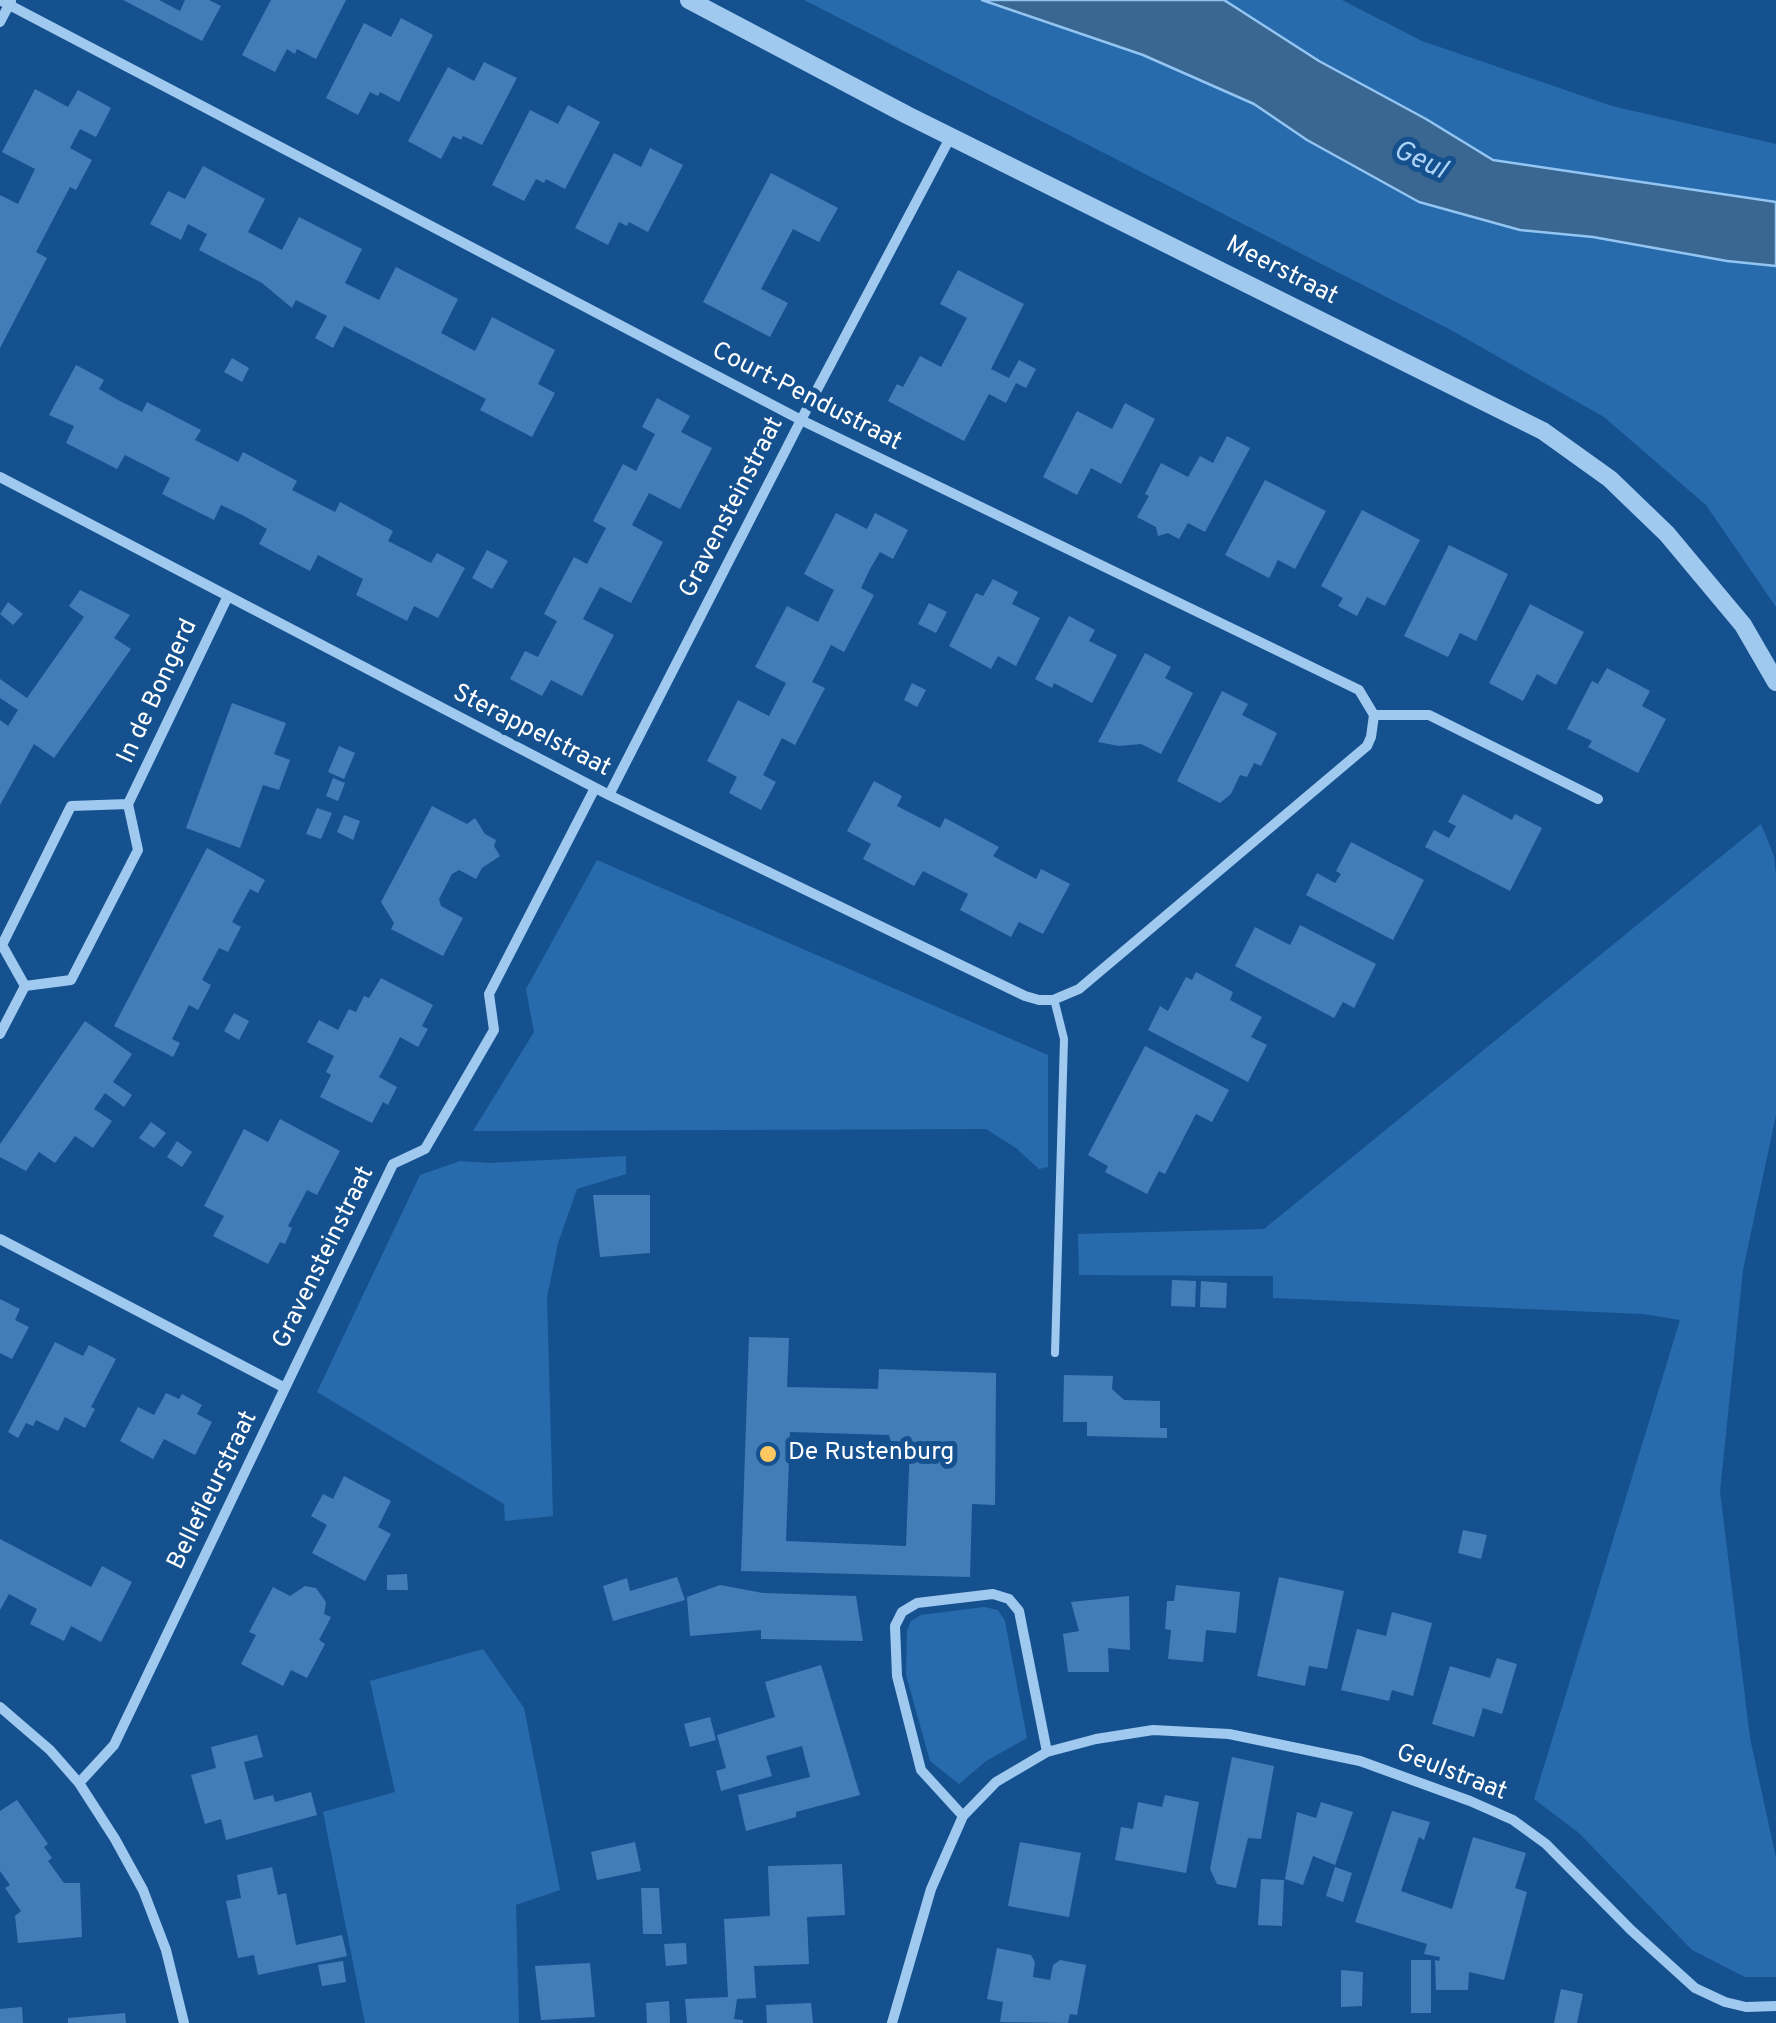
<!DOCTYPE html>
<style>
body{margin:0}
canvas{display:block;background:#15518e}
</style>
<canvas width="1776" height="2023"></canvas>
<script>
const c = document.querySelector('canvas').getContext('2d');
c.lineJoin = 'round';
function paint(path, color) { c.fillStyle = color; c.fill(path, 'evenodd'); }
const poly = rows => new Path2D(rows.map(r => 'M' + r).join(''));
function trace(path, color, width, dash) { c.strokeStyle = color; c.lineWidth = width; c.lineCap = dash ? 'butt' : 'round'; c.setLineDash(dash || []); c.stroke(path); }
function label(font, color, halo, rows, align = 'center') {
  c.font = font + ' Overpass,sans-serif'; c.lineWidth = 10; c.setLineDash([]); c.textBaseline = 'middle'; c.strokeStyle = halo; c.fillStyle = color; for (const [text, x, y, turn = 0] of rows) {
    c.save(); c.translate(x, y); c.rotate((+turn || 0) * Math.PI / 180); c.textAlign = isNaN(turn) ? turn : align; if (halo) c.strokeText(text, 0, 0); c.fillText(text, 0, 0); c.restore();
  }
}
paint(poly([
 [804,0,982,0,1143,55,1255,104,1307,140,1419,202,1520,230,1593,237,1727,261,1776,266,1776,607,1706,505,1604,417,1451,330],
 [1224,0,1342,0,1422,41,1612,106,1776,144,1776,202,1493,160,1426,119,1319,61],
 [1761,824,1774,856,1776,876,1776,1115,1743,1270,1720,1491,1750,1738,1776,1858,1776,1977,1745,1977,1692,1950,1579,1833,1534,1799,1680,1320,1643,1314,1273,1298,1273,1276,1079,1275,1078,1234,1264,1229],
 [597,860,1048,1055,1048,1167,1039,1169,1016,1148,986,1129,473,1131,534,1032,526,989],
 [626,1156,626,1174,577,1189,558,1243,547,1297,553,1516,505,1521,504,1504,317,1392,420,1175,460,1161,488,1163],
 [984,1607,998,1610,1005,1621,1027,1738,986,1761,959,1784,930,1761,906,1675,907,1631,911,1621,921,1615],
 [483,1649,524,1708,560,1890,516,1905,519,2023,365,2023,323,1812,395,1792,370,1681]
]), '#276bad');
const water = poly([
 [982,0,1224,0,1319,61,1426,119,1493,160,1776,202,1776,266,1727,261,1593,237,1520,230,1419,202,1307,140,1254,104,1143,55,982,0]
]);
paint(water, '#3a6692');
trace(water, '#93c5f3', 2.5);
paint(poly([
 [123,0,159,0,180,11,185,0,209,0,221,6,202,41],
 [271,0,346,0,316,59,297,49,295,54,287,49,275,72,242,55],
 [401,18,433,35,399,102,380,92,378,96,370,92,358,115,326,98,364,23,391,37],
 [484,62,517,78,482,145,463,136,461,140,453,136,441,159,408,141,448,67,474,81],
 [35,89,68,107,78,90,111,108,96,137,80,129,70,148,92,160,76,190,70,187,36,252,47,258,0,348,0,195,18,204,35,169,2,152],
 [568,105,600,122,565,189,546,179,544,183,536,179,524,201,492,185,530,110,558,124],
 [650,148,683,165,648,232,629,222,627,226,619,222,608,245,575,228,614,153,641,167],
 [203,166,265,199,248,232,282,250,299,217,362,249,345,283,379,300,396,267,458,299,441,333,475,351,492,317,555,350,538,384,555,393,532,437,480,410,486,399,344,326,333,348,315,338,327,316,296,300,292,308,262,283,199,250,207,234,188,224,181,240,150,224,168,191,185,199],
 [771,173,838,208,819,242,793,229,761,289,788,303,770,337,703,302],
 [958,270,1024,304,991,369,1009,378,1019,360,1036,369,1026,388,1016,383,1006,403,989,394,964,441,888,401,897,384,903,387,920,356,941,367,967,318,940,304],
 [232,358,249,368,242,382,224,372],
 [76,365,104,380,99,389,120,401,142,412,147,402,201,430,195,440,217,451,238,462,243,452,297,481,292,490,335,512,340,502,393,531,388,541,410,552,431,563,437,553,465,568,438,618,414,606,407,621,356,595,363,579,318,555,310,571,259,544,267,529,244,516,221,505,214,520,162,494,170,478,125,455,117,469,66,443,74,426,49,415],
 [657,398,690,416,681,432,712,448,680,509,649,493,632,525,663,542,631,603,600,587,583,619,614,635,582,696,551,680,542,696,510,679,525,651,538,657,557,621,544,614,559,585,574,557,587,564,606,528,593,521,623,464,636,471,655,434,642,427],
 [1125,403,1155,419,1121,484,1091,468,1077,495,1043,477,1077,411,1112,429],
 [1227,436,1250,448,1205,532,1188,523,1179,539,1168,533,1158,536,1156,527,1137,517,1149,496,1145,494,1161,463,1188,477,1200,456,1213,463],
 [1265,480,1326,511,1295,569,1278,560,1269,578,1225,555],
 [1362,510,1420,540,1385,606,1367,597,1357,616,1338,606,1343,598,1321,586],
 [836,513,867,529,875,513,908,530,893,559,880,552,870,569,861,588,874,595,844,652,831,645,822,663,812,682,825,688,795,745,782,738,763,775,776,782,761,810,729,793,737,777,707,761,738,700,769,716,786,683,755,667,787,606,818,622,834,590,804,574],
 [1449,545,1508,574,1476,641,1460,633,1448,657,1404,636],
 [487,550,508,561,492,589,472,578],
 [993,579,1018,592,1012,604,1040,618,1016,666,998,656,991,669,949,646,976,593,983,596],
 [80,590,130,615,114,638,131,649,54,758,34,744,0,805,0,720,8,726,18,710,0,698,0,679,27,698,84,617,69,606],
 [8,602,23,614,13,625,0,614],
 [929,603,947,612,936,633,918,624],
 [1530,604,1584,632,1556,685,1537,674,1523,701,1489,683],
 [1069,616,1095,630,1089,641,1117,655,1092,703,1054,683,1052,688,1035,679],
 [1145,653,1171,667,1165,678,1193,693,1161,754,1141,744,1119,746,1098,742],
 [1607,668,1650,691,1642,706,1666,719,1638,773,1588,747,1592,741,1567,729,1592,681,1598,684],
 [912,683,926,690,917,707,904,700],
 [1222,691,1248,704,1242,715,1277,733,1261,766,1254,763,1247,777,1240,775,1231,794,1220,803,1177,781],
 [232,703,286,723,274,754,290,760,279,790,263,785,240,848,186,828],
 [339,746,355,753,344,779,328,772],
 [333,778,345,783,338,801,326,796],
 [874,781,902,796,897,806,940,828,945,818,971,832,999,847,993,856,1036,879,1041,869,1070,884,1043,934,1019,922,1011,937,960,910,968,894,923,871,914,886,863,859,871,844,847,831],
 [1463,794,1512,820,1515,814,1542,828,1510,891,1425,847,1434,830,1449,838,1456,826,1448,822],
 [432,806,467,824,475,818,485,834,496,840,494,846,500,856,482,868,476,879,459,870,452,874,439,899,441,906,463,918,443,956,391,929,394,923,381,902],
 [317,808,332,813,321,839,306,834],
 [344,815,360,821,353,840,337,832],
 [1351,842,1424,880,1393,940,1306,895,1317,873,1335,883,1341,874,1336,871],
 [207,848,265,880,258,893,250,889,232,922,241,927,228,952,219,948,202,980,211,985,198,1010,189,1005,172,1039,180,1043,173,1057,114,1026],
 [1300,925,1376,964,1354,1008,1343,1002,1334,1018,1235,966,1255,927,1290,945],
 [1196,972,1233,992,1230,1000,1262,1017,1251,1037,1267,1045,1248,1082,1148,1030,1160,1006,1168,1011,1186,977,1192,980],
 [381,978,433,1005,422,1026,428,1029,418,1047,400,1037,390,1057,379,1077,397,1087,388,1105,383,1102,372,1123,320,1097,331,1075,326,1072,334,1056,307,1042,319,1020,338,1030,349,1009,356,1012,364,996,369,998],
 [234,1013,249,1021,239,1040,224,1031],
 [85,1021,132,1054,113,1082,132,1095,124,1107,105,1093,94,1109,112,1121,93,1148,75,1136,55,1163,39,1152,26,1171,0,1157,0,1144],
 [1145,1046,1229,1090,1212,1122,1196,1114,1165,1174,1159,1171,1147,1194,1105,1172,1108,1166,1088,1155],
 [280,1119,340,1151,317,1195,307,1190,288,1226,292,1228,285,1244,280,1242,268,1264,213,1236,224,1216,204,1206,244,1129,268,1142],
 [151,1122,166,1133,154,1148,139,1138],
 [177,1141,192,1152,182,1167,167,1157],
 [593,1195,650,1195,650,1253,600,1257],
 [1172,1280,1196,1281,1195,1307,1171,1306],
 [1201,1281,1227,1283,1226,1308,1200,1307],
 [0,1299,20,1309,15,1320,29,1327,12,1359,0,1353],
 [749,1337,789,1338,787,1387,878,1389,879,1369,996,1373,995,1505,972,1504,970,1577,741,1571],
 [790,1432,889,1435,892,1445,910,1445,906,1546,786,1541],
 [55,1342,83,1356,89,1345,116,1359,91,1407,95,1409,85,1428,65,1417,58,1431,36,1420,33,1426,26,1423,18,1438,8,1432],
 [1064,1375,1113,1376,1112,1389,1124,1400,1160,1401,1160,1428,1167,1428,1167,1438,1087,1436,1087,1422,1063,1422],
 [166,1393,179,1399,182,1394,202,1405,197,1414,212,1422,195,1455,164,1439,153,1459,120,1441,138,1407,154,1415],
 [344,1476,391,1501,378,1527,391,1534,365,1581,312,1553,327,1525,311,1516,323,1494,333,1499],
 [1463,1530,1487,1535,1481,1559,1458,1553],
 [0,1539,91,1587,102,1566,132,1582,101,1642,71,1626,64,1641,30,1624,37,1609,9,1594,0,1610],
 [407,1574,408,1590,387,1590,387,1575],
 [677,1577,685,1600,613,1621,603,1586,627,1578,630,1591],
 [1279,1577,1344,1591,1327,1669,1309,1666,1305,1686,1257,1676],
 [720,1585,763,1593,856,1596,863,1641,761,1639,761,1630,690,1636,687,1597],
 [1176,1585,1240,1592,1236,1633,1206,1630,1203,1662,1168,1659,1171,1630,1165,1629,1167,1601,1174,1601],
 [305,1586,316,1588,326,1602,324,1614,331,1617,319,1640,325,1644,307,1678,291,1670,283,1686,241,1664,256,1635,249,1632,273,1587,290,1596],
 [1129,1596,1130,1650,1108,1648,1109,1672,1068,1672,1063,1634,1079,1631,1071,1602],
 [1392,1612,1432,1623,1413,1696,1392,1690,1389,1701,1341,1690,1357,1629,1386,1636],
 [1497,1658,1517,1664,1502,1714,1483,1708,1474,1737,1432,1724,1450,1666,1490,1678],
 [821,1665,860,1795,796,1812,796,1817,746,1831,738,1795,810,1777,802,1746,766,1756,772,1776,721,1791,716,1771,726,1768,717,1735,775,1717,765,1682],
 [710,1717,716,1740,690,1747,684,1724],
 [257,1735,263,1757,244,1762,254,1800,273,1795,275,1802,311,1792,317,1815,226,1840,221,1819,205,1824,191,1775,216,1768,211,1747],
 [1232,1757,1274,1766,1261,1839,1248,1838,1236,1888,1217,1884,1210,1869],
 [1165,1795,1199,1802,1186,1873,1115,1860,1121,1827,1133,1829,1138,1802,1162,1807],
 [17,1800,48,1844,44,1847,52,1858,48,1861,64,1883,80,1883,82,1937,18,1943,15,1916,21,1911,5,1888,10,1885,0,1871,0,1811],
 [1321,1802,1353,1812,1335,1865,1313,1856,1303,1885,1285,1879,1297,1812,1316,1818],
 [1392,1811,1430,1822,1424,1840,1419,1837,1401,1891,1452,1909,1473,1837,1526,1853,1515,1888,1527,1892,1504,1980,1469,1972,1468,1990,1436,1990,1435,1960,1439,1961,1440,1957,1424,1954,1427,1944,1355,1922],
 [635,1842,641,1871,597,1880,591,1852],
 [1020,1842,1081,1853,1069,1917,1008,1906],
 [842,1864,845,1915,807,1917,809,1964,754,1966,756,1998,737,1999,734,2019,743,2020,743,2023,687,2023,685,1999,728,1997,724,1919,770,1916,768,1866],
 [272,1867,278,1895,286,1893,296,1945,342,1935,347,1956,258,1975,254,1955,238,1958,226,1901,241,1898,237,1875],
 [1335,1867,1352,1873,1343,1902,1326,1896],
 [1261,1879,1284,1880,1282,1926,1258,1925],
 [641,1888,659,1888,662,1934,643,1934],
 [686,1943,687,1964,666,1966,664,1944],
 [997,1948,1031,1955,1035,1962,1033,1977,1050,1980,1053,1965,1060,1960,1086,1965,1077,2015,1070,2014,1068,2023,1000,2022,1003,2002,987,1999],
 [1411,1960,1431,1960,1431,2013,1411,2013],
 [343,1961,346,1982,322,1986,318,1965],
 [590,1963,595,2017,541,2020,535,1966],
 [1341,1970,1363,1972,1362,2006,1341,2007],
 [1561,1989,1583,1994,1577,2023,1554,2023],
 [669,2001,670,2023,647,2023,646,2003],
 [811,2003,813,2023,767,2023,766,2005],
 [22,2007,23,2023,0,2023,0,2009],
 [125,2013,126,2023,68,2023,68,2018]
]), '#427db8');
trace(poly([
 [1054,999,1064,1039,1055,1353]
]), '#a0c9f0', 8);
trace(poly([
 [0,0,801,420,1359,690,1374,715],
 [0,22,11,1],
 [0,477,609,795,1025,996,1039,1000,1053,1000,1079,989,1367,746,1371,737,1374,715],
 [1374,715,1429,715,1598,799],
 [609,795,801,420,951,136],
 [25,986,71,980,138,850,128,804,227,598],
 [25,986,2,945,71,806,128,804],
 [0,1034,25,986],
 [0,1239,285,1388,114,1745,79,1783],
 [285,1388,393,1164,425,1149,494,1030,489,994,595,788],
 [0,1707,50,1750,79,1783,115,1839,143,1890,166,1950,184,2023],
 [963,1816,921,1770,897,1676,895,1626,902,1612,917,1603,993,1594,1009,1599,1019,1611,1047,1752],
 [892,2023,931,1889,963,1816,996,1782,1047,1752,1096,1739,1153,1730,1229,1734,1360,1761,1470,1801,1513,1820,1546,1844,1631,1930,1695,1988,1725,2002,1746,2007,1776,2006]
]), '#a0c9f0', 10);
trace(poly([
 [689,0,907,115,1543,431,1610,479,1667,534,1743,625,1776,682]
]), '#a0c9f0', 18);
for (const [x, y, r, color] of [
 [768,1454,10,"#ffc860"]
]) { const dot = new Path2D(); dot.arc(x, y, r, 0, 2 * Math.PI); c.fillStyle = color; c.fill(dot); trace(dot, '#15518e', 4); }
label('25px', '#fff', '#15518e', [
 ["Meerstraat",1281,272,27],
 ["Court-Pendustraat",806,398,27],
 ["Gravensteinstraat",733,508,-63],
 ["In de Bongerd",159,692,-65],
 ["Sterappelstraat",531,732,27],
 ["Gravensteinstraat",325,1258,-64],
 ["Bellefleurstraat",214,1491,-64],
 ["Geulstraat",1451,1774,21]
]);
label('25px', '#fff', '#15518e', [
 ["De Rustenburg",788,1454]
], 'left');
label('italic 28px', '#acd3f7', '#15518e', [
 ["Geul",1419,162,25]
]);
</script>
